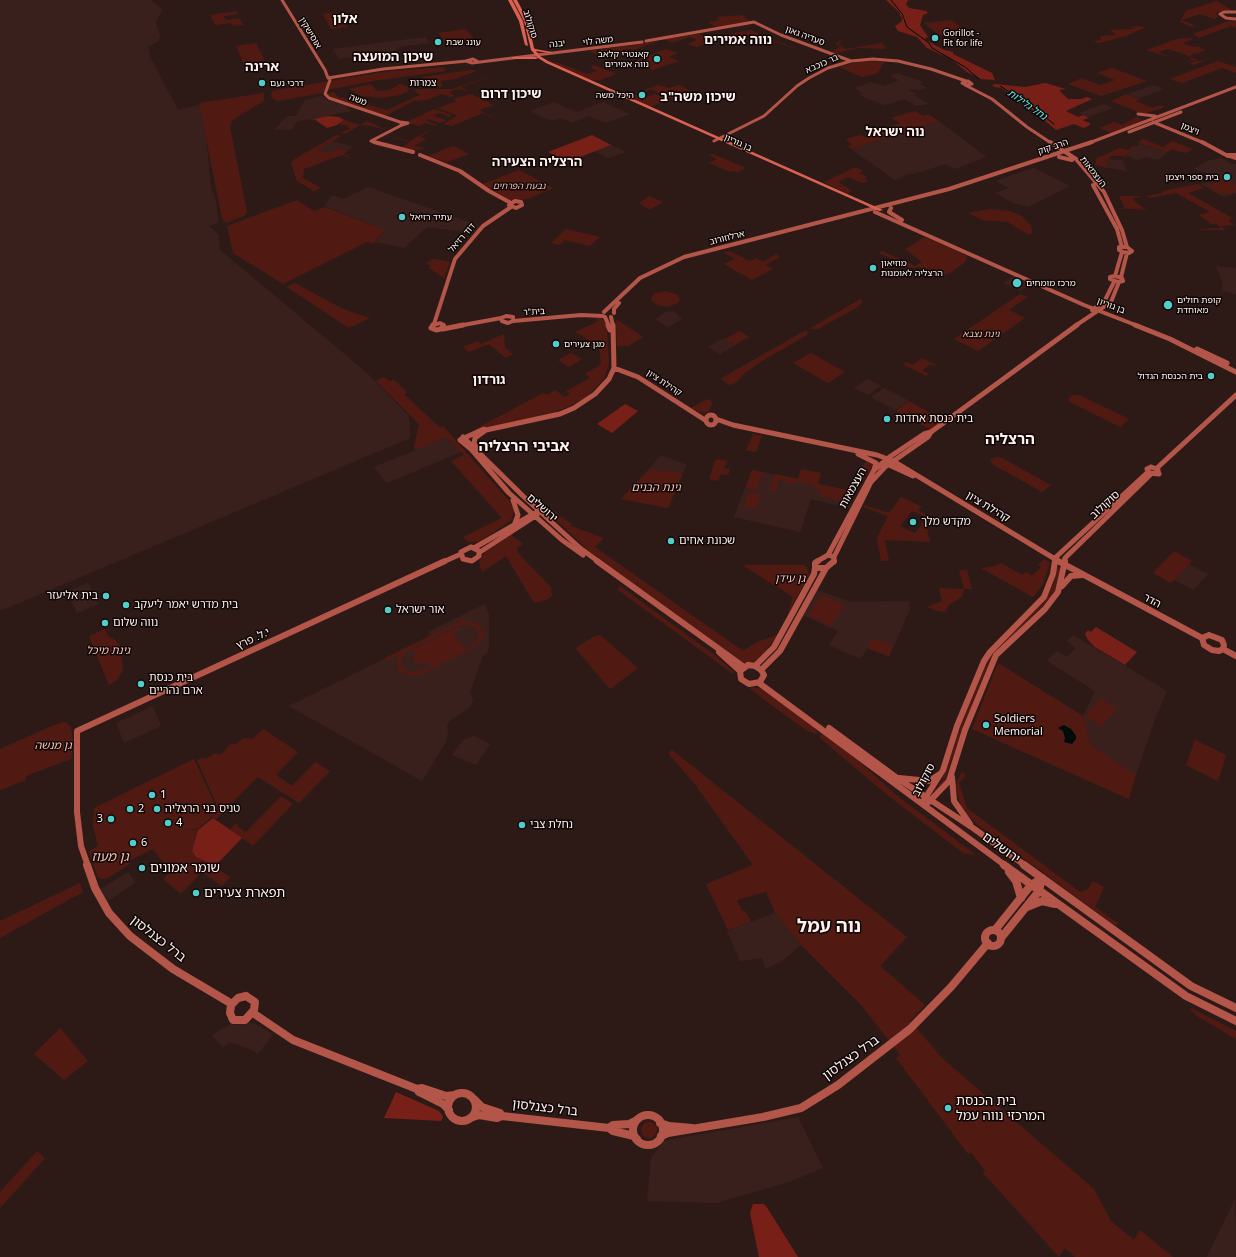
<!DOCTYPE html>
<meta charset="utf-8">
<style>
body{margin:0}
canvas{display:block;background:#2d1a17}
</style>
<canvas width="1236" height="1257"></canvas>
<script>
const c = document.querySelector('canvas').getContext('2d');
c.lineJoin = 'round';
function paint(path, color) { c.fillStyle = color; c.fill(path, 'evenodd'); }
const poly = rows => new Path2D(rows.map(r => 'M' + r).join(''));
function trace(path, color, width, dash) { c.strokeStyle = color; c.lineWidth = width; c.lineCap = dash ? 'butt' : 'round'; c.setLineDash(dash || []); c.stroke(path); }
function label(font, color, halo, rows, align = 'center') {
  c.font = font + ' Georgia,"Noto Sans Hebrew",serif'; c.lineWidth = 3; c.setLineDash([]); c.textBaseline = 'middle'; c.strokeStyle = halo; c.fillStyle = color; for (const [text, x, y, turn = 0] of rows) {
    c.save(); c.translate(x, y); c.rotate((+turn || 0) * Math.PI / 180); c.textAlign = isNaN(turn) ? turn : align; if (halo) c.strokeText(text, 0, 0); c.fillText(text, 0, 0); c.restore();
  }
}
paint(poly([
 [0,0,150,0,159,7,162,10,156,23,160,36,158,42,148,46,150,57,178,110,199,105,206,137,211,188,216,201,218,218,217,223,209,226,219,235,220,250,367,373,409,416,410,438,0,611],
 [425,37,430,43,400,47,389,54,339,59,333,49],
 [898,73,923,82,919,84,927,88,919,90,915,89,908,90,917,94,914,95,928,104,915,106,905,99,884,105,859,95,863,94,855,88,871,82,884,86,899,80,890,76],
 [1153,85,1163,89,1139,98,1128,94],
 [322,96,327,100,345,105,351,111,316,118,314,121,309,119,297,122,291,130,274,130,287,116,296,116,305,100],
 [554,102,576,112,603,102,630,114,606,123,589,116,572,123,561,118,552,121,530,111],
 [1104,104,1113,108,1088,117,1079,113],
 [939,121,986,157,955,169,945,164,914,174,911,173,895,180,851,149],
 [332,141,354,147,347,151,337,148,329,153,318,150],
 [1140,144,1168,152,1158,160,1146,157,1137,160,1125,155],
 [611,145,626,152,609,158,594,151],
 [1221,158,1232,164,1236,164,1236,193,1223,197,1201,184,1221,178,1194,169,1207,161],
 [1106,159,1122,160,1127,171,1108,168],
 [1033,168,1070,186,1028,207,1013,203,995,193,1009,188,996,181],
 [368,187,480,226,472,233,427,227,404,248,376,242,385,230,325,206,331,196,335,196,343,199],
 [1216,266,1236,268,1236,294,1222,291,1223,284],
 [1014,276,1032,283,1021,291,1003,283],
 [674,311,682,319,668,327,655,319,665,312],
 [724,338,735,345,720,354,708,347],
 [868,379,881,386,868,395,854,388],
 [884,388,896,394,909,401,895,410,871,397],
 [447,437,461,452,387,483,374,467],
 [661,455,687,465,683,473,649,469],
 [763,472,854,492,849,508,811,499,800,532,734,517,745,488,757,490],
 [1189,564,1208,574,1193,590,1174,580],
 [88,583,98,604,77,613,67,592],
 [817,590,851,602,909,601,910,609,889,657,867,648,861,659,829,645,838,631,803,615],
 [485,604,489,615,489,643,488,651,482,658,470,692,473,700,470,707,449,721,447,726,448,735,446,742,422,781,289,706,430,636,428,632],
 [1073,635,1167,691,1155,719,1136,775,1091,745,1083,716,1095,691,1047,661,1056,651,1067,657,1076,648,1067,641],
 [153,706,161,726,124,743,116,723],
 [473,736,490,744,476,765,452,755,463,740],
 [128,872,135,883,108,901,101,889],
 [775,913,801,945,783,960,766,969,762,958,740,961,727,931],
 [253,1023,273,1034,258,1054,248,1048,230,1042,223,1048,212,1035,231,1024,238,1025],
 [798,1117,823,1168,789,1182,716,1203,647,1201,651,1158,664,1141],
 [1235,1199,1236,1257,1207,1257]
]), '#3a201c');
paint(poly([
 [1219,0,1217,1,1233,11,1218,12,1216,13,1218,17,1214,19,1200,14,1182,20,1195,26,1192,27,1180,22,1186,11],
 [237,11,238,14,224,16,226,20,239,18,243,25,233,26,231,23,215,25,210,15],
 [338,12,347,27,331,29,323,14],
 [742,15,751,22,718,28,708,22,720,20,716,17],
 [951,20,970,33,939,35,924,23],
 [1229,21,1236,21,1236,28,1231,26,1199,38,1193,34],
 [1131,26,1146,27,1126,36,1099,43,1093,41,1101,40,1100,36,1116,35,1110,30,1134,29],
 [466,29,475,40,447,44,438,33],
 [751,30,770,39,809,53,767,39,749,35,701,39,704,40,706,44,697,47,687,44,697,40,690,37,672,43,664,39,699,34,706,38],
 [1188,38,1193,39,1183,43,1194,47,1201,46,1198,47,1206,50,1198,53,1210,57,1196,53,1189,56,1199,61,1209,59,1193,65,1190,63,1197,61,1194,60,1185,62,1192,59,1187,55,1168,49,1158,52,1168,56,1166,56,1146,50,1177,39],
 [843,40,838,44,846,49,882,43,886,49,858,48,836,53,831,52,840,47,835,43],
 [655,42,657,42,633,50,629,49,624,50,628,52,621,55,612,51,598,55,589,51],
 [256,43,265,61,244,64,236,46],
 [666,49,678,53,669,57,679,61,653,70,643,66,634,69,623,65],
 [544,58,553,63,556,62,587,74,597,71,590,67,594,66,591,64,616,74,600,80,590,80,551,63],
 [861,61,870,61,884,62,878,73,862,77,839,67],
 [1218,61,1236,67,1236,73,1222,68,1182,83,1170,79],
 [444,67,446,71,373,81,327,90,330,82,339,79,391,71],
 [1112,68,1147,81,1101,96,1068,84,1082,78,1100,85,1115,80,1097,73],
 [471,70,476,71,455,79,440,81,443,86,432,87,434,82,429,82,422,77],
 [489,77,490,77,461,87,468,91,458,89,449,92,455,96,450,97,442,94,427,100,413,101,385,116,332,98,327,94,333,92,339,97,387,110,420,95,414,91,418,89,452,89],
 [329,81,323,93,277,101,271,97,272,91],
 [371,84,376,90,379,91,389,90,400,84,410,88,407,89,409,91,400,95,381,98,362,96,349,89],
 [658,85,669,88,679,85,691,91,672,99,651,89,645,92,642,91],
 [264,93,264,100,262,102,239,116,232,121,230,127,247,212,244,216,226,223,222,218,199,103],
 [471,94,494,105,479,110,499,120,483,113,452,126,443,124,455,117,456,115,438,108,457,101,453,99],
 [634,94,644,98,655,94,669,100,649,107,626,97],
 [1126,94,1140,99,1136,101,1153,108,1160,105,1165,107,1143,114,1111,101],
 [434,109,450,114,451,117,439,113,434,116,446,120,441,123,428,119,426,121,437,125,435,126,425,123,419,126,409,123,409,121],
 [915,111,923,116,928,114,939,121,851,149,848,146,852,145,846,139,861,135,865,137,890,131,885,128,900,123,891,118],
 [1137,117,1143,121,1112,133,1099,128,1114,122,1122,125],
 [344,120,360,125,367,121,386,130,371,126,360,125,345,134,341,133,349,129,348,126,338,124],
 [428,131,429,131,420,137,426,139,414,146,425,148,419,150,401,148,410,142,383,135,410,141],
 [337,135,341,136,318,150,329,153,337,148,347,151,344,154,353,159,342,155,304,169,303,178,321,188,314,191,297,181,291,163,296,158],
 [1143,139,1163,147,1172,141,1193,149,1185,153,1172,149,1168,152,1138,143],
 [453,146,469,154,447,162,428,156],
 [1134,146,1136,147,1124,156,1127,157,1124,158,1124,156,1110,156,1110,159,1106,159,1108,168,1095,165,1097,158,1120,148,1128,150],
 [713,154,746,168,738,172,728,171,709,163,717,159,709,155],
 [856,167,863,171,859,173,867,177,864,179,868,181,862,183,848,177,838,182,852,191,847,194,824,182],
 [519,170,553,188,528,199,508,200,483,184],
 [1226,180,1236,181,1229,181,1236,185,1236,192,1229,194,1219,193,1212,190,1208,184],
 [1198,184,1204,188,1188,193,1234,219,1228,220,1234,225,1221,226,1225,230,1201,230,1200,229,1221,228,1217,224,1211,224,1199,215,1210,212,1176,193,1149,198,1147,196,1163,193,1162,191],
 [649,196,663,202,649,210,639,203],
 [1119,196,1142,196,1132,199,1146,210,1115,208,1125,208],
 [297,200,314,211,325,207,385,230,374,243,367,242,283,284,233,253,227,226],
 [990,209,1010,211,1022,216,1031,226,1032,232,1031,235,1020,230,1008,222,982,220,969,213],
 [566,229,600,237,590,246,565,240,559,245,551,243],
 [925,237,965,255,967,258,965,262,950,273,943,275,919,267,910,268,899,262,892,263,889,262,893,259,879,253,882,251,915,266,922,262,905,249],
 [729,251,750,261,756,258,763,262,776,254,780,257,765,265,773,269,752,280,724,264,735,259,723,252],
 [434,259,450,262,444,278,429,268,431,266,426,263],
 [295,283,343,309,370,318,349,328,287,287],
 [666,291,678,295,680,300,679,302,668,307,658,305,652,301,651,299,654,294],
 [1020,294,1028,297,1009,310,1025,318,978,351,954,339],
 [862,298,861,304,856,308,818,329,809,329],
 [597,317,605,321,607,329,609,364,604,379,586,397,573,405,550,414,472,431,543,393,547,395,555,390,565,397,570,394,566,391,590,378,585,374,601,364,599,346,575,332,597,322],
 [616,319,643,337,628,346,617,346],
 [806,330,808,333,807,335,762,361,745,373,735,383,730,385,720,379],
 [739,331,749,337,735,345,725,339],
 [504,334,505,348,513,354,506,358,489,344,469,352,463,347,478,341,481,344],
 [571,353,582,359,569,367,558,360],
 [811,353,845,372,828,383,793,363],
 [922,358,938,366,930,365,922,370,929,374,926,376,903,364,907,362,913,365],
 [384,377,389,381,394,380,407,392,404,394,440,428,443,426,511,503,514,511,511,520,507,523,479,542,468,542,463,537,502,518,451,461,464,455,447,437,416,450,414,448,419,424,376,381],
 [1072,395,1079,395,1129,419,1120,427,1070,402,1068,399],
 [707,399,713,402,708,412,702,413,691,408],
 [909,401,944,421,931,430,896,411],
 [753,434,762,436,756,452,746,450],
 [995,457,1000,457,1051,485,1042,492,992,464,990,460],
 [716,459,727,461,724,468,730,469,728,475,721,474,718,481,709,479],
 [867,461,872,464,872,467,857,488,855,486,863,465],
 [649,469,683,473,668,508,621,499],
 [801,469,821,473,818,484,853,491,850,500,842,500,838,503,839,500,822,497,820,491,812,485,801,482,790,484,783,479,777,482,778,486,776,492,769,490,775,474,798,479],
 [752,470,763,472,757,490,745,488],
 [749,492,761,495,756,509,744,506],
 [901,497,922,507,918,510,933,519,927,528,930,542,885,540,889,561,881,561,877,538,888,516,863,507,864,505,889,513],
 [912,511,927,517,915,533,900,526],
 [555,511,561,517,572,524,571,526,604,538,595,547,743,651,757,642,777,635,770,645,756,661,751,664,744,663,590,552,552,516,550,512],
 [511,535,523,544,517,548,518,553,551,587,552,595,549,599,534,603,506,556,482,572,479,562,485,552],
 [1174,551,1192,561,1171,583,1153,573],
 [1044,559,1050,563,1043,584,1033,597,981,568,995,566,1001,563,1022,575,1026,572,1032,576,1041,567,1038,565],
 [742,565,803,565,807,567,809,575,788,614,793,597],
 [1057,567,1061,568,1057,587,1049,599,996,653,989,662,960,735,944,783,932,797,930,796,942,781,958,734,987,661,994,651,1046,598,1053,586],
 [959,570,967,570,972,589,964,589,962,597,950,604,945,612,937,611,927,607,942,601,939,588,964,589],
 [620,586,716,656,734,672,733,674,618,590],
 [822,595,845,605,831,626,808,616],
 [464,619,466,622,474,622,481,627,484,635,481,642,473,648,419,675,410,676,399,671,397,667,398,655,386,661,385,658],
 [466,625,475,627,479,633,479,637,475,644,465,649,453,633,460,629,458,627,412,650,414,652,416,651,413,657,415,662,423,664,429,662,432,666,415,672,408,671,402,668,401,659,409,650,457,626],
 [105,629,108,636,115,640,120,646,123,670,117,680,109,685,89,636],
 [600,635,638,668,610,689,576,649,578,646,595,636],
 [872,638,893,646,888,656,867,648],
 [998,663,1083,716,1091,745,1136,775,1129,799,972,729],
 [751,687,761,689,769,694,813,726,818,734,807,731,750,689],
 [1101,698,1117,709,1101,727,1085,716],
 [64,722,68,724,71,728,73,743,71,759,26,776,26,780,0,790,0,749,52,726],
 [263,729,298,752,276,775,292,786,290,788,315,762,330,771,299,803,258,777,216,819,212,817,197,829,182,829,198,830,192,850,196,857,208,862,230,877,222,886,202,872,181,894,163,879,170,872,153,849,129,861,130,864,106,879,98,878,89,851,98,846,93,826,94,808,194,759,218,811,219,810,197,760,202,758,205,759,216,753,219,755,224,752,230,744,236,744,244,738,253,739],
 [824,734,849,752,895,794,976,855,963,853,886,794,820,738,820,735],
 [1195,740,1226,755,1218,781,1186,765],
 [672,750,907,937,880,966,925,1005,910,1021,943,1059,1094,1189,1111,1221,1134,1240,1140,1230,1173,1257,1075,1257,1065,1248,1059,1257,983,1173,985,1171,971,1152,968,1154,896,1058,900,1055,862,1006,801,945,775,913,766,892,737,900,742,911,745,911,751,922,728,930,706,884,753,865,694,783,668,753],
 [962,772,966,775,959,783,967,808,1080,892,1088,889,1093,881,1104,887,1095,907,1118,923,1116,926,978,825,965,812,960,804,956,787,958,779],
 [281,796,293,804,253,846,230,830,236,823,238,825,237,826,246,832],
 [80,883,83,892,0,938,0,921],
 [1191,1008,1236,1031,1236,1039,1200,1018,1190,1010],
 [60,1028,88,1061,64,1080,34,1054],
 '641 1130a8 8 0 1 1 16 0a8 8 0 1 1-16 0Z',
 [37,1151,45,1158,0,1208,0,1192]
]), '#501a13');
paint(poly([
 [886,0,908,0,906,4,909,8,926,11,928,13,923,15,920,25,928,37,924,39,944,50,953,52,953,54,992,73,995,80,981,79,967,72,951,59,927,48,917,37,898,31,895,26,901,22,902,19,899,12],
 [1045,83,1066,89,1059,90,1068,99,1082,99,1087,97,1092,99,1066,111,1078,117,1083,115,1089,118,1082,120,1091,124,1084,128,1074,124,1056,130,1016,97,1001,88,992,86,994,84,1025,87],
 [328,116,339,117,344,120,337,125,327,128,314,119],
 [592,135,611,145,567,162,548,152],
 [625,404,638,411,612,433,597,424],
 [1096,627,1137,652,1125,665,1095,647,1088,640,1085,634,1088,630,1091,632],
 [213,818,242,838,215,866,196,857,192,851,198,830],
 [396,1092,439,1111,443,1117,441,1121,384,1118],
 [753,1204,763,1204,766,1206,798,1257,759,1257,750,1213]
]), '#782018');
paint(poly([
 [1064,725,1071,729,1076,736,1076,739,1072,744,1064,742,1058,744,1064,742,1065,738,1063,731,1058,728]
]), '#000b0b');
trace(poly([
 [891,0,903,15,903,18],
 [904,19,907,27,929,43,932,48,965,67,979,79],
 [1000,86,1027,103,1054,124]
]), '#000b0b', 1);
trace(poly([
 [282,0,325,70,328,78],
 [1236,12,1224,12,1220,14,1226,18,1236,19],
 [646,41,754,22,781,35,851,61],
 [477,61,473,59,466,61,472,63,642,42],
 [328,78,383,69,467,61],
 [330,80,325,94,329,98,400,122],
 [968,81,972,84,967,85,962,83,968,81],
 [965,85,992,99,1027,127,1051,143],
 [1138,114,1155,116],
 [400,122,408,123,402,125,400,122],
 [1153,122,1204,143],
 [1129,132,1181,112],
 [371,141,378,143],
 [371,141,402,125],
 [714,141,764,116,797,86,809,78,828,68,851,61,873,59,898,61,931,69,966,81],
 [1089,143,1236,87]
]), '#b35548', 3);
trace(poly([
 [374,142,413,152],
 [1050,142,1076,159,1104,192,1122,230,1127,247],
 [1202,142,1228,156],
 [420,155,460,171,489,191,511,203],
 [1236,155,1227,155,1236,158],
 [1059,157,1072,160],
 [1093,185,1117,229,1122,247],
 [515,201,521,202,522,205,516,208,509,205,515,201],
 [891,208,889,212,902,220],
 [875,212,1084,305,1138,326],
 [1119,247,1127,247,1132,251,1129,253,1123,252,1119,250,1119,247],
 [1115,276,1122,278,1123,281,1118,282,1110,279,1110,277,1115,276],
 [1115,276,1122,252],
 [1121,277,1127,253],
 [1092,310,1105,300,1114,282],
 [604,312,640,278,684,257,949,189,1092,142],
 [614,313,614,309,619,303],
 [506,316,513,317,513,321,508,323,502,321,501,318,506,316],
 [605,317,609,326],
 [611,317,613,326],
 [513,321,581,315,603,316],
 [434,324,455,259,483,226,511,207],
 [432,326,440,323,444,326],
 [458,326,501,318],
 [1075,326,1111,302,1119,282]
]), '#b35548', 4);
trace(poly([
 [433,325,431,328,436,330,441,329,443,325],
 [608,325,610,330],
 [1135,325,1170,339,1236,372],
 [443,329,463,325],
 [1197,349,1227,363],
 [614,368,638,377,705,420],
 '706 420a5 5 0 1 1 10 0a5 5 0 1 1-10 0Z',
 [716,419,733,425,877,455,893,461,1060,562],
 [463,437,523,496,580,548,599,562],
 [462,439,484,429],
 [460,440,471,449,509,493,562,540,583,555],
 [476,447,474,443,475,438,486,430,560,414,574,408,595,394,609,379,614,368,613,325],
 [858,454,876,463,874,470],
 [887,464,913,476],
 [1151,467,1157,469,1159,474,1149,473,1147,469,1151,467],
 [1158,470,1157,468,1236,395],
 [513,500,518,515,515,523],
 [471,547,479,551,479,556,472,561,463,559,461,552,471,547],
 [474,548,535,513],
 [480,552,537,515],
 [828,555,874,470,891,456,924,434,931,432,1077,325],
 [834,557,871,482,885,467,928,437,931,432],
 [443,562,461,554],
 [816,562,828,555,834,557,834,562],
 [1055,562,1056,557,1148,472],
 [1064,562,1065,558,1151,474]
]), '#b35548', 5);
trace(poly([
 [597,561,744,667],
 [818,561,815,563,815,568,826,568,834,561],
 [1058,561,1202,638],
 [1062,586,1071,576,1082,575],
 [1209,635,1222,640,1224,645,1223,649,1219,651,1212,650,1204,645,1202,638,1209,635],
 [1223,649,1236,656],
 [719,652,740,671],
 [748,665,755,666,761,670,764,675,760,682,749,684,741,679,740,671,748,665],
 [755,666,774,647,814,574,815,568],
 [761,670,780,651,826,568],
 [759,683,1006,866],
 [829,728,897,778,973,828,1026,866],
 [952,777,954,801,970,824],
 [899,778,929,781,940,774],
 [924,800,943,770,957,726,984,661,990,652,1044,597,1053,574,1055,561],
 [929,802,949,781,965,730,996,655,1045,609,1058,592,1065,561],
 [88,866,81,846,77,812,77,731,445,561]
]), '#b35548', 6);
trace(poly([
 [87,865,95,888,109,913,130,936,173,969,232,1004],
 [1004,865,1186,996,1236,1021],
 [1024,865,1191,986,1236,1008],
 [1009,872,1016,881,1021,898],
 [1027,907,1042,901,1055,904],
 '985 938a8 8 0 1 1 16 0a8 8 0 1 1-16 0Z',
 [995,930,1031,885,1042,878],
 [1001,938,1039,891,1042,878],
 [246,996,255,1002,254,1010,245,1020,233,1020,230,1013,231,1005,238,998,246,996],
 [253,1013,293,1040,417,1089,419,1092,443,1104,449,1110],
 [417,1089,422,1088,446,1096,455,1095],
 '448 1107a14 14 0 1 1 28 0a14 14 0 1 1-28 0Z',
 [475,1100,482,1107,500,1113,502,1116],
 '633 1130a15 15 0 1 1 30 0a15 15 0 1 1-30 0Z',
 [470,1118,479,1115,497,1118,502,1116,609,1128,613,1131,634,1136,637,1139],
 [660,1123,669,1126,692,1128],
 [609,1128,613,1125,629,1124,637,1120],
 [661,1136,668,1133,763,1117,801,1108,838,1085,910,1029,951,987,988,943]
]), '#b35548', 8);
paint(poly([
 [508,0,512,0,523,21,528,46,525,45,519,21,508,0],
 [513,0,517,0,528,21,534,48,535,49,552,52,550,53,536,51,540,56,548,61,883,210,879,211,546,63,538,58,531,50,524,21,513,0],
 [512,57,536,57,538,58,536,59,513,59,512,57]
]), '#db6252');
for (const [x, y, r, color] of [
 [935,38,4,"#53cdca"],
 [438,42,4,"#53cdca"],
 [657,59,4,"#53cdca"],
 [262,83,4,"#53cdca"],
 [642,95,4,"#53cdca"],
 [1227,177,4,"#53cdca"],
 [402,217,4,"#53cdca"],
 [873,268,4,"#53cdca"],
 [1017,283,5,"#53cdca"],
 [1168,305,5,"#53cdca"],
 [556,344,4,"#53cdca"],
 [1211,376,4,"#53cdca"],
 [887,419,4,"#53cdca"],
 [913,522,4,"#53cdca"],
 [671,541,4,"#53cdca"],
 [106,596,4,"#53cdca"],
 [126,605,4,"#53cdca"],
 [388,610,4,"#53cdca"],
 [105,623,4,"#53cdca"],
 [141,684,4,"#53cdca"],
 [986,725,4,"#53cdca"],
 [152,795,4,"#53cdca"],
 [130,809,4,"#53cdca"],
 [157,809,4,"#53cdca"],
 [111,819,4,"#53cdca"],
 [168,823,4,"#53cdca"],
 [522,825,4,"#53cdca"],
 [133,843,4,"#53cdca"],
 [142,868,4,"#53cdca"],
 [196,893,4,"#53cdca"],
 [948,1108,4,"#53cdca"]
]) { const dot = new Path2D(); dot.arc(x, y, r, 0, 2 * Math.PI); c.fillStyle = color; c.fill(dot); trace(dot, '#0f0706', 1.5); }
label('9px', '#fff1ee', '#0f0706', [
 ["סוקולוב",530,24,73],
 ["אוסישקין",310,33,59],
 ["סעדיה גאון",805,36,20],
 ["משה לוי",598,41,-7],
 ["יבנה",557,44,-6],
 ["בר כוכבא",822,64,-24],
 ["משה",358,100,20],
 ["ויצמן",1190,129,23],
 ["בן גוריון",738,143,24],
 ["הרב קוק",1053,147,-19],
 ["העצמאות",1093,172,52],
 ["דוד רזיאל",462,238,-49],
 ["ארלוזורוב",727,238,-14],
 ["בן גוריון",1111,306,21],
 ["בית\"ר",534,312,-4],
 ["קהילת ציון",664,383,33]
]);
label('9px', '#fff1ee', '#0f0706', [
 ["Gorillot -",943,33],
 ["Fit for life",943,43],
 ["עונג שבת",446,42],
 ["קאנטרי קלאב",649,54,"right"],
 ["נווה אמירים",649,64,"right"],
 ["דרכי נעם",270,83],
 ["היכל משה",634,95,"right"],
 ["בית ספר ויצמן",1219,177,"right"],
 ["עתיד רזיאל",410,217],
 ["מוזיאון",881,263],
 ["הרצליה לאומנות",881,273],
 ["מרכז מומחים",1026,283],
 ["קופת חולים",1177,300],
 ["מאוחדת",1177,310],
 ["מגן צעירים",564,344],
 ["בית הכנסת הגדול",1203,376,"right"]
], 'left');
label('italic 9px', '#f7c3ba', '#0f0706', [
 ["גבעת הפרחים",519,186],
 ["גינת נצבא",981,334]
]);
label('10px', '#fff1ee', '#0f0706', [
 ["צמרות",423,83]
]);
label('italic 10px', '#65f4f0', '#0f0706', [
 ["נחל גלילות",1027,105,35]
]);
label('11px', '#fff1ee', '#0f0706', [
 ["בית כנסת אחדות",895,419],
 ["מקדש מלך",921,522],
 ["שכונת אחים",679,541],
 ["בית אליעזר",98,596,"right"],
 ["בית מדרש יאמר ליעקב",134,605],
 ["אור ישראל",396,610],
 ["נווה שלום",113,623],
 ["בית כנסת",149,678],
 ["ארם נהריים",149,691],
 ["Soldiers",994,719],
 ["Memorial",994,732],
 ["1",160,795],
 ["2",138,809],
 ["טניס בני הרצליה",165,809],
 ["3",103,819,"right"],
 ["4",176,823],
 ["נחלת צבי",530,825],
 ["6",141,843]
], 'left');
label('italic 11px', '#f7c3ba', '#0f0706', [
 ["גינת הבנים",656,488],
 ["גן עידן",790,579],
 ["גינת מיכל",108,651],
 ["גן מנשה",53,746]
]);
label('11px', '#fff1ee', '#0f0706', [
 ["העצמאות",853,488,-61],
 ["סוקולוב",1105,505,-43],
 ["קהילת ציון",988,507,31],
 ["ירושלים",542,508,41],
 ["הדר",1152,601,28],
 ["י.ל. פרץ",253,639,-25],
 ["סוקולוב",924,780,-62]
]);
label('bold 13px', '#fff1ee', '#0f0706', [
 ["אלון",345,19],
 ["נווה אמירים",738,40],
 ["שיכון המועצה",393,57],
 ["ארינה",262,67],
 ["שיכון דרום",511,94],
 ["שיכון משה\"ב",698,97],
 ["נוה ישראל",895,132],
 ["הרצליה הצעירה",537,162],
 ["גורדון",489,380]
]);
label('13px', '#fff1ee', '#0f0706', [
 ["ירושלים",1001,848,36],
 ["ברל כצנלסון",158,939,38],
 ["ברל כצנלסון",851,1058,-36],
 ["ברל כצנלסון",545,1108,7]
]);
label('italic 13px', '#f7c3ba', '#0f0706', [
 ["גן מעוז",110,857]
]);
label('13px', '#fff1ee', '#0f0706', [
 ["שומר אמונים",150,868],
 ["תפארת צעירים",204,893],
 ["בית הכנסת",956,1101],
 ["המרכזי נווה עמל",956,1116]
], 'left');
label('bold 15px', '#fff1ee', '#0f0706', [
 ["הרצליה",1010,440],
 ["אביבי הרצליה",524,447]
]);
label('bold 18px', '#fff1ee', '#0f0706', [
 ["נוה עמל",829,927]
]);
</script>
